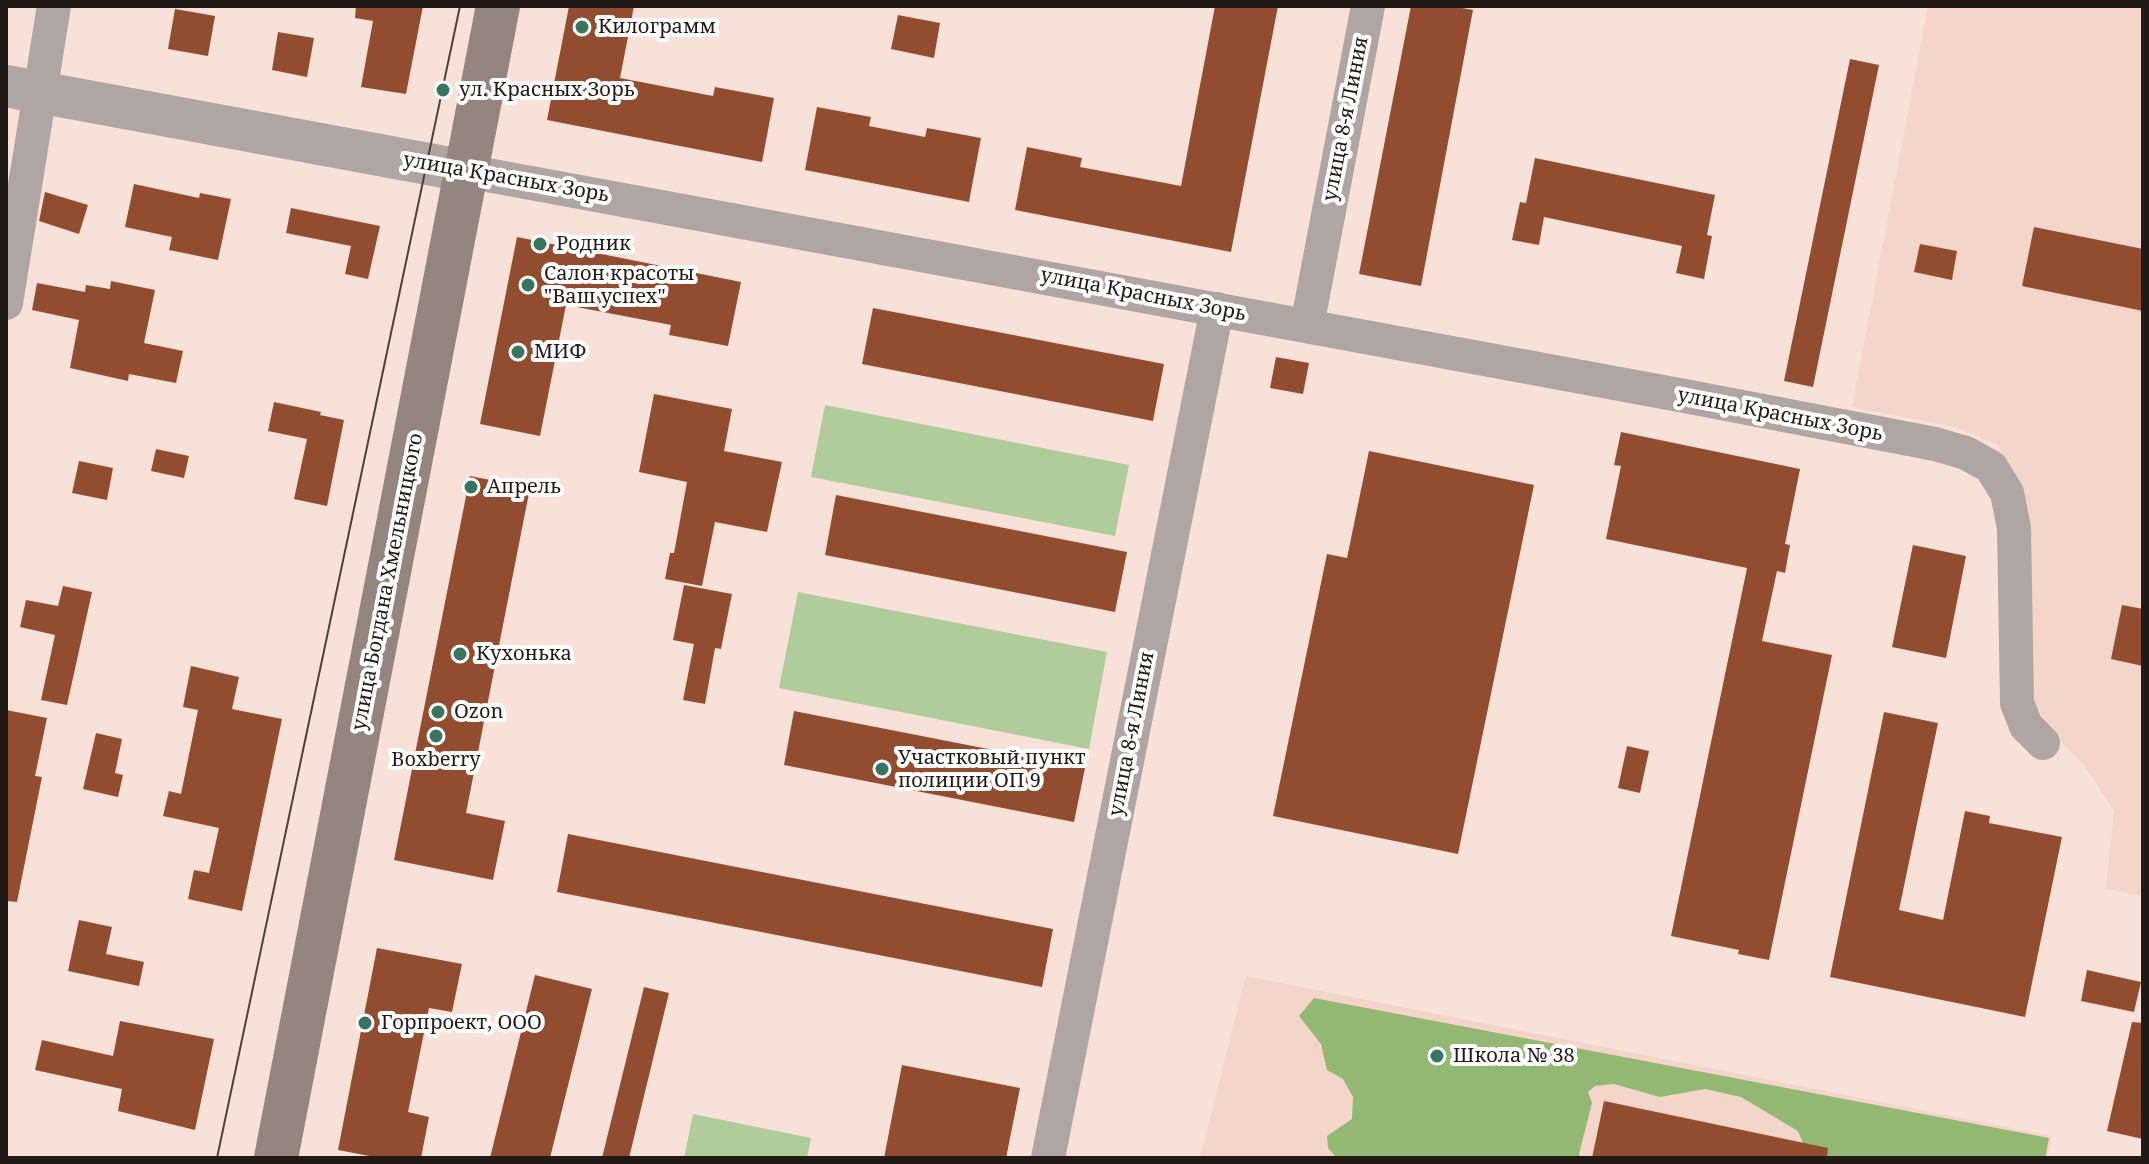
<!DOCTYPE html>
<meta charset="utf-8">
<style>
body{margin:0}
#map{position:relative;width:2149px;height:1164px;overflow:hidden;background:#f8e1d8;font-family:"Noto Serif",serif}
canvas{display:block}
.frame{position:absolute;inset:0;border:8px solid #221a17;pointer-events:none}
</style>
<div id="map">
<canvas width="2149" height="1164"></canvas>
<div class="frame"></div>
</div>
<script>
const c = document.querySelector('canvas').getContext('2d');
c.lineJoin = 'round';
function paint(path, color) { c.fillStyle = color; c.fill(path, 'evenodd'); }
const poly = rows => new Path2D(rows.map(r => 'M' + r).join(''));
function trace(path, color, width, dash) { c.strokeStyle = color; c.lineWidth = width; c.lineCap = dash ? 'butt' : 'round'; c.setLineDash(dash || []); c.stroke(path); }
function label(font, color, halo, rows, align = 'center') {
  c.font = font + ' "Noto Serif",serif'; c.lineWidth = 8; c.setLineDash([]); c.textBaseline = 'middle'; c.strokeStyle = halo; c.fillStyle = color; for (const [text, x, y, turn = 0] of rows) {
    c.save(); c.translate(x, y); c.rotate((+turn || 0) * Math.PI / 180); c.textAlign = isNaN(turn) ? turn : align; if (halo) c.strokeText(text, 0, 0); c.fillText(text, 0, 0); c.restore();
  }
}
paint(poly([
 [1928,6,2143,6,2143,896,2106,889,2114,811,2084,765,2034,716,2023,496,1998,445,1955,427,1852,407],
 [1246,976,2052,1136,2047,1158,1200,1158]
]), '#f4d5c9');
paint(poly([
 [825,405,1129,465,1115,536,811,477],
 [798,592,1107,652,1089,749,779,688],
 [693,1114,811,1138,807,1158,684,1158]
]), '#b0cc9a');
paint(poly([
 [1314,998,2049,1138,2045,1158,1809,1158,1798,1131,1741,1097,1705,1089,1660,1097,1614,1084,1595,1086,1588,1092,1592,1103,1579,1154,1581,1158,1337,1158,1328,1148,1327,1136,1352,1119,1353,1097,1343,1079,1327,1070,1321,1044,1299,1016]
]), '#93b874');
paint(poly([
 [356,6,423,6,406,94,361,87,373,21,355,18],
 [569,6,634,6,620,78,713,96,715,87,774,98,762,162,547,120],
 [1215,6,1278,6,1231,252,1015,210,1027,147,1082,158,1080,167,1181,186],
 [1411,6,1452,6,1473,10,1421,286,1359,274],
 [175,9,215,16,208,56,168,49],
 [898,15,940,23,934,58,891,49],
 [278,32,314,38,307,77,272,70],
 [1850,59,1879,65,1813,387,1784,381],
 [817,107,871,117,869,126,925,137,927,128,981,138,969,202,805,170],
 [1535,158,1715,195,1707,235,1712,236,1704,279,1676,273,1682,246,1544,217,1539,245,1512,240,1520,202,1526,203],
 [134,184,199,198,200,193,231,199,218,260,169,250,172,237,125,227],
 [45,192,88,205,79,234,39,221],
 [291,208,380,226,368,279,345,274,351,246,286,233],
 [2034,227,2143,249,2143,311,2022,286],
 [517,237,741,282,728,346,669,335,671,325,566,305,540,436,480,424],
 [1920,244,1957,251,1952,280,1914,272],
 [111,281,155,290,144,343,183,351,176,383,129,374,128,381,70,368,79,320,32,310,37,283,85,292,86,285,110,289],
 [873,308,1164,364,1153,421,862,364],
 [1276,357,1309,363,1303,394,1270,388],
 [654,394,732,409,724,451,782,462,767,532,715,522,702,586,665,579,670,553,674,553,687,482,639,472],
 [274,402,321,412,320,415,344,420,327,506,294,499,307,439,268,431],
 [1621,432,1800,469,1785,544,1790,545,1785,573,1777,571,1762,641,1832,655,1769,960,1738,954,1739,950,1671,936,1747,568,1606,539,1621,466,1614,465],
 [156,449,189,456,184,478,151,471],
 [1369,451,1534,485,1458,854,1273,816,1327,554,1347,558],
 [79,461,113,468,107,500,72,493],
 [470,476,530,488,466,813,505,821,493,880,394,860],
 [836,495,1127,552,1115,612,825,555],
 [1913,545,1966,556,1946,658,1892,647],
 [684,585,732,594,721,649,715,648,705,704,683,700,694,644,673,640],
 [63,586,92,592,67,705,41,700,55,635,20,627,26,600,58,606],
 [2122,605,2143,609,2143,666,2111,659],
 [191,666,239,677,232,709,282,719,242,911,188,899,194,870,209,873,219,828,163,816,169,791,181,794,198,710,183,707],
 [6,710,47,718,35,776,42,777,17,902,6,901],
 [794,711,1085,768,1074,822,784,765],
 [1884,712,1938,723,1899,910,1943,920,1965,811,1990,816,1989,823,2062,837,2025,1017,1830,977],
 [96,733,122,739,115,773,123,775,118,797,83,789],
 [1627,746,1649,751,1640,793,1618,788],
 [568,834,1053,929,1042,987,557,892],
 [79,920,112,927,106,954,144,962,139,986,68,971],
 [377,948,462,964,452,1012,429,1008,408,1112,429,1117,421,1158,380,1158,338,1150],
 [2087,970,2141,982,2134,1012,2081,1001],
 [535,975,592,989,550,1158,490,1158],
 [644,987,669,993,629,1158,602,1158],
 [120,1021,214,1039,195,1130,118,1111,122,1089,35,1070,42,1040,113,1056],
 [2132,1022,2143,1023,2143,1139,2107,1131],
 [902,1065,1020,1088,1006,1158,884,1158],
 [1604,1101,1828,1148,1827,1158,1592,1158]
]), '#924d31');
trace(poly([
 [466,171,1690,397,1935,444,1966,453,1991,467,2007,493,2014,528,2017,703,2026,726,2043,743],
 [6,303,54,6],
 [1307,326,1368,6],
 [1048,1158,1217,309]
]), '#afa5a2', 34);
trace(poly([
 [6,86,466,171]
]), '#afa5a2', 42);
trace(poly([
 [276,1158,498,6]
]), '#948580', 44);
trace(poly([
 [217,1158,460,6]
]), '#4e423e', 2);
for (const [x, y, r, color] of [
 [582,27,8,"#38745e"],
 [443,90,8,"#38745e"],
 [540,244,8,"#38745e"],
 [528,285,8,"#38745e"],
 [518,352,8,"#38745e"],
 [471,487,8,"#38745e"],
 [460,654,8,"#38745e"],
 [438,712,8,"#38745e"],
 [436,736,8,"#38745e"],
 [882,769,8,"#38745e"],
 [365,1023,8,"#38745e"],
 [1437,1056,8,"#38745e"]
]) { const dot = new Path2D(); dot.arc(x, y, r, 0, 2 * Math.PI); c.fillStyle = color; c.fill(dot); trace(dot, '#fff', 3); }
label('20px', '#221a17', '#fff', [
 ["Килограмм",598,27],
 ["ул. Красных Зорь",459,90],
 ["Родник",556,244],
 ["Салон красоты",544,274],
 ["\"Ваш успех\"",544,297],
 ["МИФ",534,352],
 ["Апрель",487,487],
 ["Кухонька",476,654],
 ["Ozon",454,712],
 ["Участковый пункт",898,758],
 ["полиции ОП 9",898,781],
 ["Boxberry",436,760,"center"],
 ["Горпроект, ООО",381,1023],
 ["Школа № 38",1453,1056]
], 'left');
label('20px', '#221a17', '#fff', [
 ["улица 8-я Линия",1346,119,-79],
 ["улица Красных Зорь",506,178,10],
 ["улица Красных Зорь",1143,295,11],
 ["улица Красных Зорь",1780,415,11],
 ["улица Богдана Хмельницкого",388,582,-79],
 ["улица 8-я Линия",1132,734,-79]
]);
</script>
